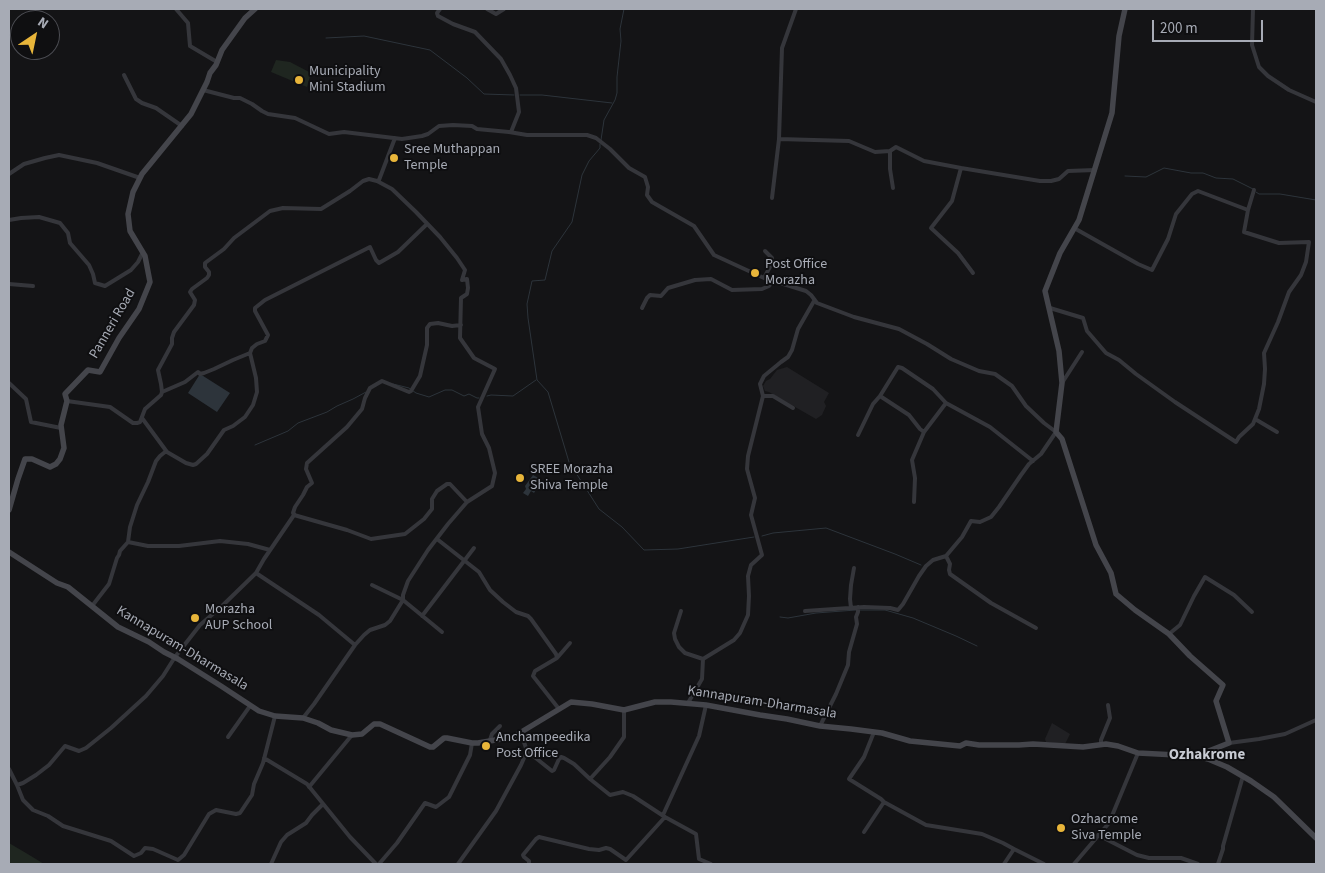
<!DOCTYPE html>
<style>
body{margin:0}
#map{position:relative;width:1325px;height:873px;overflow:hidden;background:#141416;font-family:"Source Sans 3",sans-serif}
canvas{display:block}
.frame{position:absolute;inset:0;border:10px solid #a7abb5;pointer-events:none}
.north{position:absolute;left:10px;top:10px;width:50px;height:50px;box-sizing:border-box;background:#0f0f11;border:1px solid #4c4d53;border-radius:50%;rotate:34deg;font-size:14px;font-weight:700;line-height:20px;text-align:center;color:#a7abb5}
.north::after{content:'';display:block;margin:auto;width:18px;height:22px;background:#e8b53a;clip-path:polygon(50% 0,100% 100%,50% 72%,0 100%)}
.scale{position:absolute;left:1152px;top:20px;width:111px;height:22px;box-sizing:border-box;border:2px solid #a7abb5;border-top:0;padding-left:6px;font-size:15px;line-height:18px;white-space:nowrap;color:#a7abb5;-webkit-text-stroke:4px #0f0f11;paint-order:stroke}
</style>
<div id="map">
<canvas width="1325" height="873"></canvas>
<div class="frame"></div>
<div class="north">N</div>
<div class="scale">200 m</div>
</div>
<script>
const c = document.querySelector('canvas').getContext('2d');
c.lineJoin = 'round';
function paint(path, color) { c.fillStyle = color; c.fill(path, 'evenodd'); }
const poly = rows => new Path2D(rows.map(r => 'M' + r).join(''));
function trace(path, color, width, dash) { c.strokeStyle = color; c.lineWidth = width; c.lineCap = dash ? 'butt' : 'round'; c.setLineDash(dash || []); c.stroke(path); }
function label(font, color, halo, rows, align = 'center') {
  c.font = font + ' "Source Sans 3",sans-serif'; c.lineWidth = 4; c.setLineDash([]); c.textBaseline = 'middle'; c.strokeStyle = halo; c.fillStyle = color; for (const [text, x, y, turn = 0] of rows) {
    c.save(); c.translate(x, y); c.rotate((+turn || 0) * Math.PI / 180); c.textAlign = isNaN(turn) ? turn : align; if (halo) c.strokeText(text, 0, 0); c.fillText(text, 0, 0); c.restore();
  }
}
paint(poly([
 [787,367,829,393,824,402,826,406,822,415,816,419,769,392,765,391,763,386,766,381,770,379,777,370],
 [1052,723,1070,734,1065,744,1060,744,1046,742,1045,739]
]), '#202023');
paint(poly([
 [276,60,290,62,311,73,307,87,271,72],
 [9,843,31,856,44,864,9,864]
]), '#1f2620');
paint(poly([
 [200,374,230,393,217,412,188,393],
 [533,475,542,480,534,493,531,491,528,496,523,493,526,489,525,486]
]), '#2d343b');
trace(poly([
 [326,38,364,36,430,50,467,78,484,94,514,95],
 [520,95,542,95,612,103],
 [601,140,604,120,615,100,617,93,617,77,621,41,620,29,624,9],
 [600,144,600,148,589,161,582,175,572,222,552,251,545,280,532,281,527,304,528,318,537,380,548,392,569,462,599,509,622,527,644,550,678,549,754,537],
 [1125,176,1146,177,1164,168,1191,173,1203,173,1216,178,1233,179,1253,189],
 [1256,192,1259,194,1280,194,1316,200],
 [393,384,409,388,416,393,429,397,445,390,452,390,464,396,469,394,477,398,479,398],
 [487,396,491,395,513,396,536,380],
 [255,445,288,431,298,423,327,412,337,406,353,399,366,392],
 [762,536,773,533,826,528,895,554,921,565],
 [860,610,885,610,913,618,956,636,977,646],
 [780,617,788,618,816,613,856,610]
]), '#2d343b', 1);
trace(poly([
 [176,9,188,23,190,46,217,62],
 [440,9,437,13,438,16,453,24,475,32,501,59,510,75,516,88,519,112,511,132],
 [487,9,496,14,504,9],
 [1253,9,1252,45,1259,67,1268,76,1289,90,1316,102],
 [124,75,136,99,142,103,156,108,182,126],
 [203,90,234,98,240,98,252,104,262,111,268,114,295,118,329,134,344,132,402,139,422,136,428,134,439,126,453,125,472,126,477,129,509,132,527,135,587,135,596,138,610,149,629,168,645,177,648,187,647,195,652,202,694,226,714,255,764,278,806,291,811,295,817,303,854,317,899,329,927,344,951,359,979,371,995,374,1012,386,1026,406,1044,423,1056,432,1041,454,1029,464,1021,475,999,507,991,517,980,522,971,521,962,537,946,556,933,560,926,566,919,576,903,604,898,610,890,608,864,607,805,611],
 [779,139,849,141,875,152,890,151,896,147,924,161,961,168,1040,181,1051,181,1059,179,1068,171,1095,170],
 [890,151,890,169,893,188],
 [961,168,952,201,931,228,958,253,973,273],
 [9,174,24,164,45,158,59,155,97,163,140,178],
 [772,198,779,139,782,48,796,9],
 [9,220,21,218,39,217,60,223,68,233,70,243,89,265,93,274,95,283,105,286,131,270,138,262,143,252],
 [1074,228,1138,264,1152,270,1168,239,1176,214,1192,194,1198,191,1248,210],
 [764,278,772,263,772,258,765,251],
 [9,284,33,286],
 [642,308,647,298,650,295,661,296,668,288,695,280,711,279,732,290,762,289,769,286,773,281],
 [1050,308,1083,318,1087,331,1106,353,1119,360,1136,374,1175,402,1236,442,1239,437,1253,424,1259,409,1264,384,1265,369,1264,353,1278,322,1289,292,1301,275,1306,262,1309,242,1279,243,1244,232,1248,210,1254,190],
 [9,383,26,399,31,422,61,428],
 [1062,383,1082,352],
 [162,392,185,382,198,372,200,374,204,373,214,369,233,360,250,353,252,348,257,344,265,341,268,335,255,311,255,308,265,300,370,247,376,260,379,263,398,252,427,224],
 [763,396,773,396,793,408],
 [880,396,909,415,920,429,924,432],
 [67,401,110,407,133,423,137,423,140,422,145,409,161,395,162,392,161,384,158,370,172,344,172,338,174,332,194,305,195,300,190,292,192,289,207,278,209,275,209,272,205,267,205,263,224,249,234,238,270,211,283,208,321,209,350,191,363,181,369,179,377,181,379,180,395,138],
 [142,418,167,452],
 [1255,419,1277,432],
 [858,435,873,404,880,396,898,367,902,368,933,389,946,403,990,427,1033,461],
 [914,502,915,478,912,460,924,432,946,403],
 [295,515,293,513,295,507,303,495,307,487,312,483,306,469,307,463,347,427,362,409,365,398,370,388,382,381,409,392,411,391,420,376,427,345,427,328,430,324,438,323,452,326,461,325],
 [437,539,479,572,490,590,503,602,516,612,528,616,531,619,556,654,557,658,535,671,533,676,559,709],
 [128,542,148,546,179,546,220,541,248,544,270,550],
 [946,556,950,564,949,570,950,574,991,603,1036,628],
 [256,573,319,615,355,645],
 [372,585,403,600,442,632],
 [92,606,109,584,117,558,119,555,120,551,128,542,130,527,137,505,148,482,156,461,160,456,165,452,167,452,186,463,193,465,196,464,207,454,224,430,233,426,245,417,253,405,257,392,256,378,250,353],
 [851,608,850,599,851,585,854,568],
 [681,611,674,633,675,639,679,647,685,653,703,659],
 [422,616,474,548],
 [1169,634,1180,625,1194,596,1205,577,1234,595,1252,612],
 [557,658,570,643],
 [688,703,702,679,703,659,734,640,740,633,748,615,749,596,748,576,751,565,762,555,751,515,755,498,747,469,748,456,763,396,760,384,764,376,781,362,788,357,792,350,798,329,814,301],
 [303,718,314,704,355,645,364,635,370,630,385,625,390,621,403,600,403,595,408,581,428,550,448,524,467,502,492,486,495,473,489,448,482,434,478,407,495,369,474,358,460,338,461,298,467,294,468,288,467,279,462,280,465,270,457,258,440,237,416,212,392,189,377,181],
 [820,726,836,694,848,665,849,652,857,624,856,617,858,612,858,607],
 [874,732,864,757,849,779,881,799,884,802,926,825,982,834,1003,843,1014,849],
 [228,737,250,706],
 [490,740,492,734,500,726],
 [1229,743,1259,739,1285,734,1316,720],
 [1101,745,1101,740,1110,718,1108,705],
 [527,751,552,771,554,770,559,759,561,757,564,758,574,764,590,779,610,757,624,737,624,710],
 [264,758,307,784,350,837,376,864],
 [9,769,17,785,23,783,36,775,49,765,65,746,79,751,86,748,111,728,146,696,163,676,175,657,200,625,221,607,256,573,264,559,294,515,347,530,371,539,405,534,424,519,432,509,432,499,437,491,447,484,450,484,467,502],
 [590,779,610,795,623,792,633,796,665,817,696,834,699,859,711,864],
 [17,785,23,800,33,810,48,816,63,826,111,841,134,856,141,853,145,848,153,849,178,860,184,855,209,814,216,810,236,814,240,813,252,795,254,784,263,763,275,716],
 [309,787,352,735],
 [663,815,699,736,706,705],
 [864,832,884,802],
 [1098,835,1137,855,1149,858,1181,858,1198,864],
 [271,864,281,842,287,835,306,823,312,815,323,804],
 [379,864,397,843,425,803,436,807,449,797,470,755,472,743],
 [458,864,496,811,521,765,527,751,523,739,519,734],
 [529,864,529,861,524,857,523,855,536,839,539,837,589,849,599,850,606,848,610,849,626,860,665,817],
 [1004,864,1014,849,1044,864],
 [1074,864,1109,823,1138,753],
 [1218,864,1223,849,1223,846,1243,776]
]), '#35363b', 4);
trace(poly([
 [1125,9,1119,36,1112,113,1079,220,1060,253,1045,291,1059,351,1062,383,1056,432,1062,439,1096,545,1111,573,1116,594,1135,610,1169,634,1190,656,1223,685,1216,701,1229,743,1196,756],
 [9,510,18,479,25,459,32,459,50,467,56,464,60,459,64,448,61,425,67,401,65,394,88,370,100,372,119,338,139,309,150,282,145,256,130,231,128,214,133,192,142,174,191,114,207,82,210,73,216,65,222,50,245,18,255,9],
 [9,552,57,583,68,587,118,627,149,642,164,652,178,659,221,686,259,711,275,716,303,718,318,723,331,730,352,735,362,734,374,724,380,724,430,747,433,747,444,738,447,738,472,743,478,743,513,737,571,702,592,704,624,710,655,702,671,702,706,705,760,715,787,719,820,726,851,729,882,733,910,741,960,746,966,743,979,745,1019,745,1033,744,1083,747,1106,744,1118,746,1138,753,1196,756,1208,759,1227,767,1251,781,1274,797,1316,838]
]), '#44454b', 5.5);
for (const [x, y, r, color] of [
 [299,80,5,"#e8b53a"],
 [394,158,5,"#e8b53a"],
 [755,273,5,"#e8b53a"],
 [520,478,5,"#e8b53a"],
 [195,618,5,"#e8b53a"],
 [486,746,5,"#e8b53a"],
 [1061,828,5,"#e8b53a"]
]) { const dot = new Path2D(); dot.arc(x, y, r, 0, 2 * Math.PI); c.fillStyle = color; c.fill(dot); trace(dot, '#0f0f11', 2); }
label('14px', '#a7abb5', '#0f0f11', [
 ["Municipality",309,72],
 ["Mini Stadium",309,88],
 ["Sree Muthappan",404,150],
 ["Temple",404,166],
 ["Post Office",765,265],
 ["Morazha",765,281],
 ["SREE Morazha",530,470],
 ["Shiva Temple",530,486],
 ["Morazha",205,610],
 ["AUP School",205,626],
 ["Anchampeedika",496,738],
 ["Post Office",496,754],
 ["Ozhacrome",1071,820],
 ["Siva Temple",1071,836]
], 'left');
label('14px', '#a7abb5', '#0f0f11', [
 ["Panneri Road",113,324,-60],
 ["Kannapuram-Dharmasala",182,649,31],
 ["Kannapuram-Dharmasala",762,703,9]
]);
label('bold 15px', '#c7cad2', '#0f0f11', [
 ["Ozhakrome",1207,756]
]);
</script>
